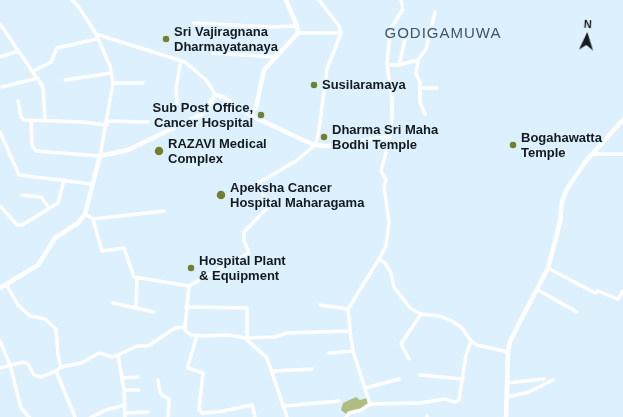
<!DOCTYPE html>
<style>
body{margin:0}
#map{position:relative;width:623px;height:417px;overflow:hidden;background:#ddf0fe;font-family:Arial,sans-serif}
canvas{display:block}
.north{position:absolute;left:567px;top:16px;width:40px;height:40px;-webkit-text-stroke:3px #ddf0fe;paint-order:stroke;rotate:4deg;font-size:11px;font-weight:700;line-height:16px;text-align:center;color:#141a1f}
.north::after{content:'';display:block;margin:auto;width:14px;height:18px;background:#141a1f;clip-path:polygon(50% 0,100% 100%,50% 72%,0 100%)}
</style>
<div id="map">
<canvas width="623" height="417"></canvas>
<div class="north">N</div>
</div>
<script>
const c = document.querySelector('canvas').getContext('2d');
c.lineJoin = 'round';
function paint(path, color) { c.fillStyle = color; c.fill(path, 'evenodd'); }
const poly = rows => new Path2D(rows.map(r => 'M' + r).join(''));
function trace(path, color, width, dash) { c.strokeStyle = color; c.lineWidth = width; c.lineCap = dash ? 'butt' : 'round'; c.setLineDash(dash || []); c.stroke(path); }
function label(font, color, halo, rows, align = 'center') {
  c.font = font + ' Arial,sans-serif'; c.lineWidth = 3; c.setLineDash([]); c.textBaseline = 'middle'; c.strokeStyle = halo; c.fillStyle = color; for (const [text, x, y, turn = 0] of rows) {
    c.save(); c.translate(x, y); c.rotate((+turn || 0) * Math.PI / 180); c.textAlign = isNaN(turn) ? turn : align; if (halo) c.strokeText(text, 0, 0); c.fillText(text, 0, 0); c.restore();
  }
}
paint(poly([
 [356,397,360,400,367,398,368,404,360,410,346,414,341,410,343,403]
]), '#afbd82');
trace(poly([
 [72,0,78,6,96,34,185,62,205,79,211,87,215,95],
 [319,0,339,26,341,33,327,69,318,136,315,145,296,161,258,183,269,206,244,232,244,241,249,253,189,286,185,327,185,330,191,335,201,336,228,335,245,338,275,337,287,333,350,331,353,351,370,404,361,410,349,413,346,417],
 [194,23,271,27,297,26],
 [0,24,43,87,45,120],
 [298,33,341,33],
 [213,53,276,57],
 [0,57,18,51],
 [418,60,416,74,420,82,420,102,425,114],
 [387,65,399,65,418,60,426,49,435,12],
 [399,65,406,35],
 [33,71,51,62,57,48,97,39],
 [65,80,111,73],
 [113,83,143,83],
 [2,87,38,78],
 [420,88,437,88],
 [18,101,21,117,24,120,82,122,107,125],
 [177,104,176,88,181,61],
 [31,120,32,146,36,151,100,156,113,83,110,66,96,34],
 [107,121,148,122],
 [0,132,19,175,92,184],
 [592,154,623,154],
 [22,195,41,197,49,208],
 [0,206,17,225,22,225,58,203,64,180],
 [85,214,93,219,102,251,124,248,134,277,189,286],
 [93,219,164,211],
 [379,259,386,246,389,222,384,186,386,180,381,171,389,141,392,117,392,99,387,65,390,30,403,9,401,0],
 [548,268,595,293,598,291,618,299,623,291],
 [6,284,18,305,30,316,45,319,56,329,58,355,61,367],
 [538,290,577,312],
 [113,303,136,308,137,278],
 [320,305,348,309],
 [186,307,247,308,247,338],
 [136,308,154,312],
 [350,331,348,309,379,259,385,263,391,273,394,287,410,308,421,314,440,316,452,321,462,328,471,341,477,345,508,352],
 [197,335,188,366,188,368,203,373,199,410,202,413,218,412,252,405,255,417],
 [245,338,267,358,287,417],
 [0,341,10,365,21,408,29,417],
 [329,353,353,351],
 [118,355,137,346,148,346,175,328,185,327],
 [409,359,401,344,421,314],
 [0,368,23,362,28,364,34,375,41,377,56,371,61,367,81,363,99,353,112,357,118,355,124,390,125,417],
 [56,371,75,417],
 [273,371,312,369],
 [420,375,463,379],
 [122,378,138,377],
 [158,380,160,392,162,395,169,399,168,417],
 [507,383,544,379],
 [366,388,399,379],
 [124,390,139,390],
 [507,397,529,392,553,380],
 [370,404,421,403,444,399,455,402,459,400,466,355,471,341],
 [285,406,339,401],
 [126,413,148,412],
 [427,416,427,417],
 [91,417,106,410,125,405]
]), '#fff', 3.5);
trace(poly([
 [250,115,256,107,264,70,298,33,297,26,286,0],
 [0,288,38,265,55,238,78,223,85,214,100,156,128,150,200,115,206,110,215,95,223,97,250,115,305,141,315,145,328,146,389,137],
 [506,417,508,352,510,341,548,268,560,222,562,201,567,189,585,162,623,120]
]), '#fff', 4.5);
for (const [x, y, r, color] of [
 [166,39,4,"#71802e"],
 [314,85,4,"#71802e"],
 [261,115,4,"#71802e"],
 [324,137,4,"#71802e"],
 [513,145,4,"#71802e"],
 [159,151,5,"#71802e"],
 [221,195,5,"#71802e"],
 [191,268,4,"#71802e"]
]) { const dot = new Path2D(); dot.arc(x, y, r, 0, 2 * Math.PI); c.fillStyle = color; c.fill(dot); trace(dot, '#ddf0fe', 1.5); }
label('bold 13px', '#141a1f', '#ddf0fe', [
 ["Sri Vajiragnana",174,32],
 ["Dharmayatanaya",174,47],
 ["Susilaramaya",322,85],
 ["Sub Post Office,",253,108,"right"],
 ["Cancer Hospital",253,123,"right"],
 ["Dharma Sri Maha",332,130],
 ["Bodhi Temple",332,145],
 ["Bogahawatta",521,138],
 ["Temple",521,153],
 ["RAZAVI Medical",168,144],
 ["Complex",168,159],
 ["Apeksha Cancer",230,188],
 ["Hospital Maharagama",230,203],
 ["Hospital Plant",199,261],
 ["& Equipment",199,276]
], 'left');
c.letterSpacing = '1px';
label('15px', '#445460', '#ddf0fe', [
 ["GODIGAMUWA",443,34]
]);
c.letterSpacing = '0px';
</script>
